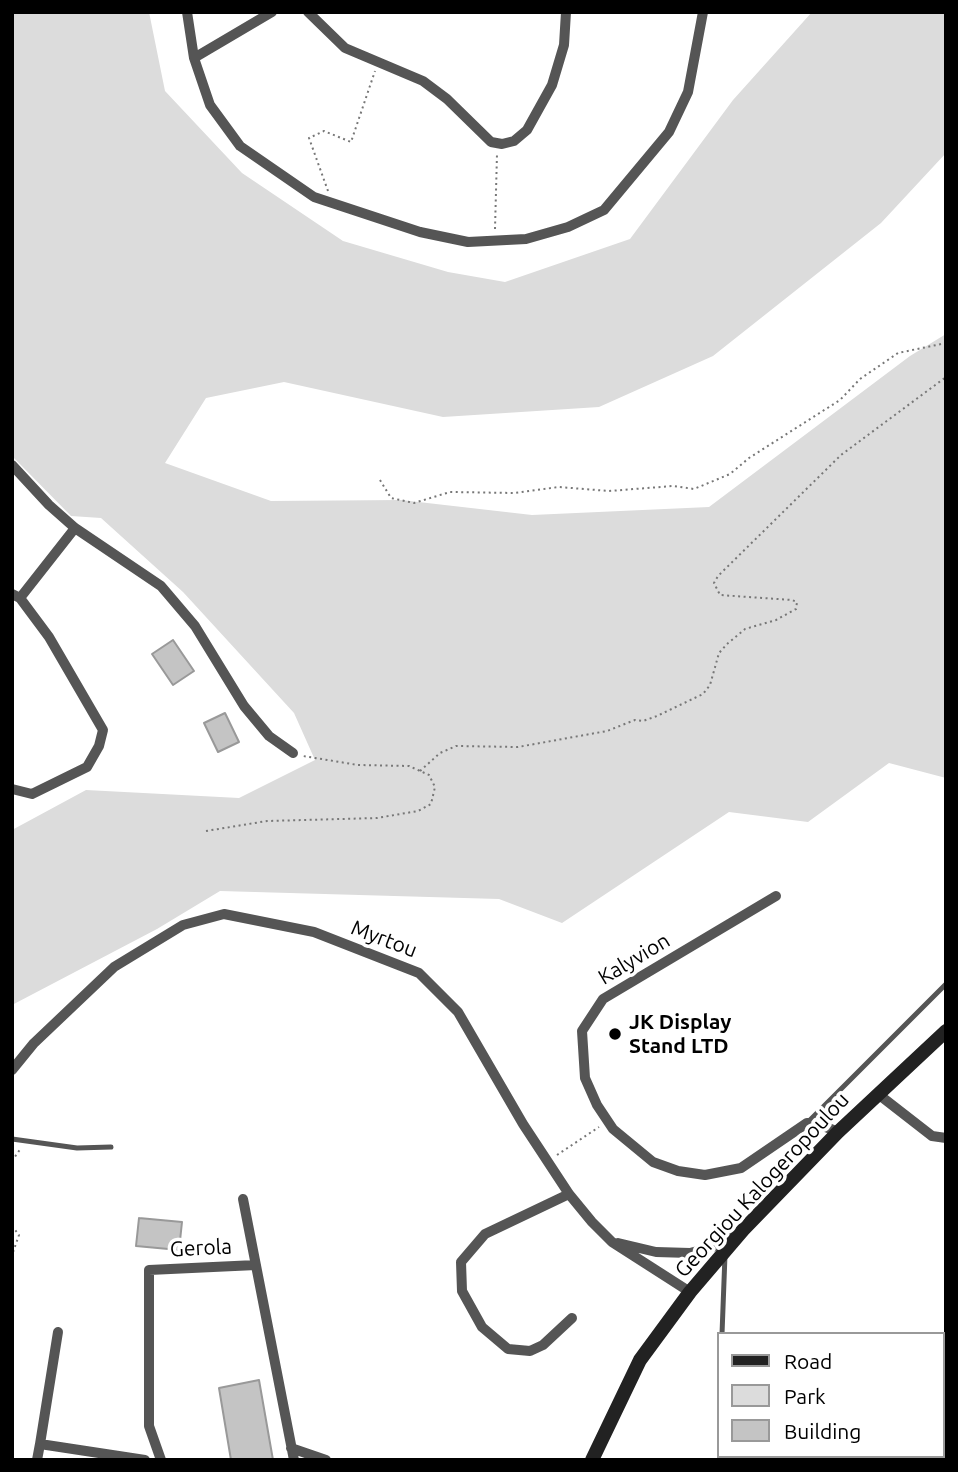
<!DOCTYPE html>
<style>
body{margin:0}
#map{position:relative;width:958px;height:1472px;overflow:hidden;background:#fff;font-family:Ubuntu,sans-serif}
canvas{display:block}
.frame{position:absolute;inset:0;border:14px solid #000;pointer-events:none}
.legend{position:absolute;left:717px;top:1332px;width:228px;height:126px;box-sizing:border-box;background:#fff;border:2px solid #999;margin:0;padding:9px 12px;list-style:none;font-size:21px;color:#000}
.legend li{display:flex;align-items:center;gap:14px;height:35px}
.legend b{width:35px;border:2px solid #999}
</style>
<div id="map">
<canvas width="958" height="1472"></canvas>
<div class="frame"></div>
<ul class="legend">
<li><b style="height:9px;background:#222"></b>Road</li>
<li><b style="height:19px;background:#dcdcdc"></b>Park</li>
<li><b style="height:19px;background:#c4c4c4"></b>Building</li>
</ul>
</div>
<script>
const c = document.querySelector('canvas').getContext('2d');
c.lineJoin = 'round';
function paint(path, color) { c.fillStyle = color; c.fill(path, 'evenodd'); }
const poly = rows => new Path2D(rows.map(r => 'M' + r).join(''));
function trace(path, color, width, dash) { c.strokeStyle = color; c.lineWidth = width; c.lineCap = dash ? 'butt' : 'round'; c.setLineDash(dash || []); c.stroke(path); }
function label(font, color, halo, rows, align = 'center') {
  c.font = font + ' Ubuntu,sans-serif'; c.lineWidth = 7; c.setLineDash([]); c.textBaseline = 'middle'; c.strokeStyle = halo; c.fillStyle = color; for (const [text, x, y, turn = 0] of rows) {
    c.save(); c.translate(x, y); c.rotate((+turn || 0) * Math.PI / 180); c.textAlign = isNaN(turn) ? turn : align; if (halo) c.strokeText(text, 0, 0); c.fillText(text, 0, 0); c.restore();
  }
}
paint(poly([
 [12,12,149,12,165,91,242,173,343,241,448,272,505,282,630,239,733,100,812,12,946,12,946,153,881,223,713,356,599,407,443,417,284,382,206,398,165,463,271,501,401,500,532,515,709,507,910,356,946,334,946,778,889,763,808,822,729,812,562,923,499,899,220,891,157,929,12,1005,12,830,86,790,239,798,315,760,294,713,183,592,101,518,71,516,12,456],
 [942,1442,946,1442,946,1460,879,1460,883,1456,942,1456]
]), '#dcdcdc');
const building = poly([
 [173,640,194,671,173,685,152,654,173,640],
 [225,713,239,742,218,752,204,723,225,713],
 [139,1218,182,1222,179,1250,136,1246,139,1218],
 [259,1380,273,1460,231,1460,219,1388,259,1380]
]);
paint(building, '#c4c4c4');
trace(building, '#999', 2);
trace(poly([
 [328,191,309,138,324,131,351,142,375,71],
 [495,229,497,154],
 [380,480,391,498,414,503,450,492,515,493,559,487,609,491,673,486,694,489,730,474,749,458,840,400,860,379,898,353,946,343],
 [420,771,440,753,456,746,518,747,607,731,635,720,643,721,657,716,703,694,710,685,719,653,727,644,745,629,776,620,796,609,797,602,792,600,720,595,714,583,718,576,841,455,946,377],
 [206,831,267,821,377,818,418,811,431,804,435,787,429,775,409,766,358,765,303,756],
 [557,1155,599,1127],
 [12,1161,21,1148],
 [12,1226,19,1235,12,1255]
]), '#777', 2, [2, 3.5]);
trace(poly([
 [809,1121,946,984],
 [12,1139,77,1148,111,1147],
 [722,1334,725,1255]
]), '#555', 5);
trace(poly([
 [187,12,194,58,210,105,240,146,314,197,420,232,468,242,526,239,568,227,604,210,669,132,688,92,703,12],
 [308,12,345,48,423,81,447,99,491,142,502,144,514,141,527,130,552,85,564,45,566,12],
 [194,58,272,12],
 [12,465,49,505,75,528,161,586,195,626,244,706,269,736,293,753],
 [12,594,20,598,49,637,103,730,99,746,87,767,32,794,12,789],
 [20,598,75,528],
 [776,896,603,999,582,1031,585,1078,597,1105,613,1129,653,1162,678,1171,705,1175,741,1168,807,1123,816,1123,838,1132],
 [12,1070,34,1043,114,967,183,925,224,914,314,932,419,973,458,1012,523,1124,569,1194,592,1222,612,1242,690,1292],
 [878,1094,932,1136,946,1138],
 [569,1194,485,1234,461,1262,462,1291,482,1327,508,1349,530,1351,543,1345,572,1318],
 [243,1199,294,1460],
 [618,1243,656,1252,690,1253,712,1247,737,1234],
 [58,1332,40,1444,145,1460],
 [291,1448,326,1460],
 [37,1460,40,1444],
 [161,1460,149,1426,149,1270,256,1265]
]), '#555', 10);
trace(poly([
 [592,1460,640,1360,690,1292,743,1230,838,1132,946,1031]
]), '#222', 14);
for (const [x, y, r, color] of [
 [615,1034,7,"#000"]
]) { const dot = new Path2D(); dot.arc(x, y, r, 0, 2 * Math.PI); c.fillStyle = color; c.fill(dot); trace(dot, '#fff', 2.5); }
label('21px', '#000', '#fff', [
 ["Myrtou",384,939,21],
 ["Kalyvion",634,959,-31],
 ["Georgiou Kalogeropoulou",762,1185,-47],
 ["Gerola",201,1248,-3]
]);
label('bold 21px', '#000', '#fff', [
 ["JK Display",629,1022],
 ["Stand LTD",629,1046]
], 'left');
</script>
